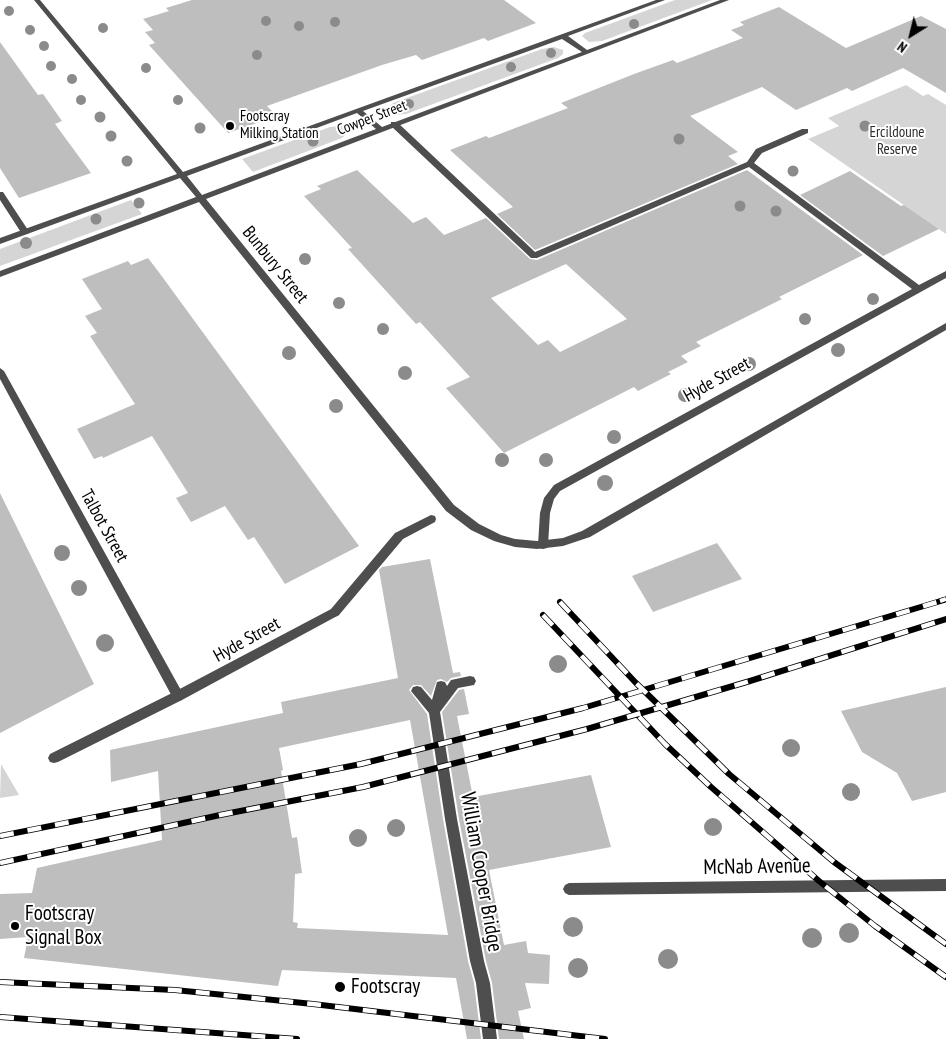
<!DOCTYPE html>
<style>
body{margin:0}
#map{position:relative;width:946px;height:1039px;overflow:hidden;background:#fff;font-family:"PT Sans Narrow",sans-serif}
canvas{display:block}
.north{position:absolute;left:886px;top:10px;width:50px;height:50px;-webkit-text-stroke:4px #fff;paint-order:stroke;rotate:216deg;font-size:14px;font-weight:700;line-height:20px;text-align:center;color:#000}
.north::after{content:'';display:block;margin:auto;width:18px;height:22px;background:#000;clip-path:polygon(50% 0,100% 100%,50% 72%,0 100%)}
</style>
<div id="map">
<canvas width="946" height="1039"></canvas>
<div class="north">N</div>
</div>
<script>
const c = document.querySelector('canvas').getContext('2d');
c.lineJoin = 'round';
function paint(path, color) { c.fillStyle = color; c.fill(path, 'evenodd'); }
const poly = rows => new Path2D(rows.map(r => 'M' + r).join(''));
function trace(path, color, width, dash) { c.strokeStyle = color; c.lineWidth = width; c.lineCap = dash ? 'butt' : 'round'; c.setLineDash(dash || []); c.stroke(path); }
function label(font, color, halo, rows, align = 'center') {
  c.font = font + ' "PT Sans Narrow",sans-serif'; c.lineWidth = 4; c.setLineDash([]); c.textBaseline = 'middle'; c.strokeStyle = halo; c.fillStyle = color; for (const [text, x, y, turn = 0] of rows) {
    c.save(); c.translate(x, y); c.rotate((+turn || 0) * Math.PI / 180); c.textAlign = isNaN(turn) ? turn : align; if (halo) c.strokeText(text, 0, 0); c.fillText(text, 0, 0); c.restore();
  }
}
paint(poly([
 [675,0,712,0,602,41,589,42,582,36,585,33],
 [554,47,563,50,563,54,558,58,406,114,392,115,386,110,393,103,542,49],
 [906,85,923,96,928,94,946,105,946,234,808,139,839,126,828,118],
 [345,125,350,127,351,130,342,138,253,172,242,159,330,127],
 [131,200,142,214,0,266,0,249],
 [1,764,19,795,0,798]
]), '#d5d5d5');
paint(poly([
 [192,0,504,0,536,23,488,41,484,38,422,60,416,55,382,65,267,106,277,116,228,133,149,45,155,43,145,32,153,30,143,19,169,11,166,8],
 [779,7,846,48,921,16,946,29,946,93,903,68,852,91,847,88,796,110,762,87,690,116,738,152,728,156,738,164,535,250,497,214,513,207,450,150,486,136,489,138,568,108,561,103,634,74,673,60,677,63,743,38,731,30,744,25,740,22],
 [0,42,38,95,43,94,62,121,55,124,91,173,19,198,0,168],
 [357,170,413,223,426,217,444,235,486,218,530,259,537,260,747,170,863,255,779,297,782,299,696,342,701,346,681,356,688,362,668,372,671,374,638,391,634,387,504,453,446,388,470,377,420,322,416,324,348,249,352,248,304,196,321,189,317,186],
 [566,264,627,319,560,352,548,340,538,345,491,298],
 [850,171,901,206,904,205,939,229,883,256,800,195],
 [148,258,158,271,359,546,285,584,254,537,248,540,225,506,191,522,176,498,188,493,152,436,103,458,102,456,94,459,77,429,135,404,90,336,97,333,85,316,102,309,82,279,128,261,131,265],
 [0,493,94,684,0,733],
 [717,543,742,579,653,612,632,576],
 [430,559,453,673,460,672,461,676,451,678,447,682,441,679,437,680,431,696,421,685,413,685,409,690,427,714,443,819,468,961,474,983,481,1039,467,1039,456,978,282,970,278,986,24,958,28,937,0,939,0,894,32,893,37,868,162,840,158,771,111,782,110,750,283,713,281,702,398,678,379,570,382,567],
 [410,720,448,935,297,928,298,923,293,922,295,874,302,873,297,837,292,838,281,771,283,770,279,748],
 [946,687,946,792,912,801,897,773,862,752,841,711],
 [464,689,469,714,457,716,473,797,591,775,611,847,489,870,504,945,526,941,528,953,550,955,549,984,525,983,531,1008,518,1011,524,1039,499,1039,492,983,486,961,459,819,442,712,459,690]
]), '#bebebe');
paint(poly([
 [391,122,397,122,535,252,747,162,756,149,802,129,808,129,808,133,762,153,754,163,919,285,946,271,946,278,560,491,554,499,550,513,548,545,547,548,543,549,539,548,538,545,540,513,544,498,554,485,912,289,749,167,537,258,531,258,391,126,391,122],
 [0,192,3,192,28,230,28,234,22,234,0,200,0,192],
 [335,607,339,609,340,612,339,615,182,700,58,762,54,763,50,762,48,758,50,754,174,692,335,607]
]), '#4e4e4e');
paint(poly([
 [34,0,40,0,183,172,656,0,665,0,568,36,587,50,720,0,729,0,206,199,454,505,479,524,501,535,515,539,537,541,563,538,582,531,946,323,946,330,590,537,563,546,537,549,515,547,494,541,471,530,446,511,199,202,0,277,0,271,196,197,180,178,0,244,0,238,177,174,34,0],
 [562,39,582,52,382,127,363,111,562,39],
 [357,113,376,129,202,195,187,176,357,113],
 [0,368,4,371,182,692,184,696,182,700,178,701,174,700,0,379,0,368],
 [431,515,435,516,436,519,435,522,403,539,339,615,335,617,331,615,330,612,331,609,395,533,431,515],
 [470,676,474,677,476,681,474,685,458,688,440,712,457,819,484,961,490,983,497,1039,483,1039,476,983,470,961,445,819,429,713,411,691,413,687,417,686,421,687,432,700,437,682,441,681,445,682,447,686,451,680,470,676],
 [946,879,946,891,569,895,565,893,563,889,565,885,569,883,946,879]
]), '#4e4e4e');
const railFar1 = poly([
 [940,601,946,599]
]);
const rail = poly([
 [560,602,636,683,729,774,834,862,946,944],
 [543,615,665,744,711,787,819,881,875,926,946,977],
 [0,836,361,764,583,708,944,600],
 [0,863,220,815,363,787,587,729,750,681,946,619],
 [0,982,175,990,313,1004,605,1039],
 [0,1017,297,1039]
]);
trace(railFar1, '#000', 5.5);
trace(rail, '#000', 6);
trace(railFar1, '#fff', 4, [11]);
trace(rail, '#fff', 4.5, [14]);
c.fillStyle = '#8b8b8b';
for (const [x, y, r] of [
 [9,11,5],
 [266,21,5],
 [335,22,5],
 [634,24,5],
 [299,26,5],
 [103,28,5],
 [30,30,5],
 [44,46,5],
 [551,53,5],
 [257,55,5],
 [51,66,5],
 [511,67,5],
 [146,68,5],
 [72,79,5],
 [81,100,5],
 [178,100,5],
 [409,104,5],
 [100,117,5.5],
 [865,126,5.5],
 [200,128,5.5],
 [111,136,5.5],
 [679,139,5.5],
 [313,141,5.5],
 [127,161,5.5],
 [793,171,5.5],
 [139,203,5.5],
 [740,206,5.5],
 [776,211,5.5],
 [96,219,5.5],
 [26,243,6],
 [305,259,6],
 [873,299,6],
 [339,303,6],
 [805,319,6],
 [383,329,6],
 [838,350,7],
 [289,353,7],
 [749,364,7],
 [405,373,7],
 [685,395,7],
 [336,406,7],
 [614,437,7],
 [502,460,7],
 [546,460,7],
 [605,483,8],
 [62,553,8],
 [79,588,8],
 [105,643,9],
 [558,664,9],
 [791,748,9],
 [851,792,9],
 [713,827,9],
 [396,828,9],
 [358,838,9],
 [573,927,10],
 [849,933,10],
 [812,938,10],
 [668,959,10],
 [578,968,10]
]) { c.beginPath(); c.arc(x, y, r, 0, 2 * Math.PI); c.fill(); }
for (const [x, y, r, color] of [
 [230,126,5,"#000"],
 [15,926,5,"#000"],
 [340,987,6,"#000"]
]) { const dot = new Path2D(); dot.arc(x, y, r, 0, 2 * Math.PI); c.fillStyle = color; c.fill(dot); trace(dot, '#fff', 2); }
label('15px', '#000', '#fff', [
 ["Footscray",240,117],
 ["Milking Station",240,134]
], 'left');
label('15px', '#000', '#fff', [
 ["Cowper Street",372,118,-21]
]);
label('15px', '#2c2c2c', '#fff', [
 ["Ercildoune",897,133],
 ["Reserve",897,150]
]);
label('18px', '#000', '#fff', [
 ["Bunbury Street",275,265,51],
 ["Hyde Street",717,380,-29],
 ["Talbot Street",104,526,61],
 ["Hyde Street",247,640,-29]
]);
label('21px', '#000', '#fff', [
 ["McNab Avenue",757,867,-1],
 ["William Cooper Bridge",481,872,80]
]);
label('21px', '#000', '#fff', [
 ["Footscray",25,914],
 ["Signal Box",25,938],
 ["Footscray",351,987]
], 'left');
</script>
